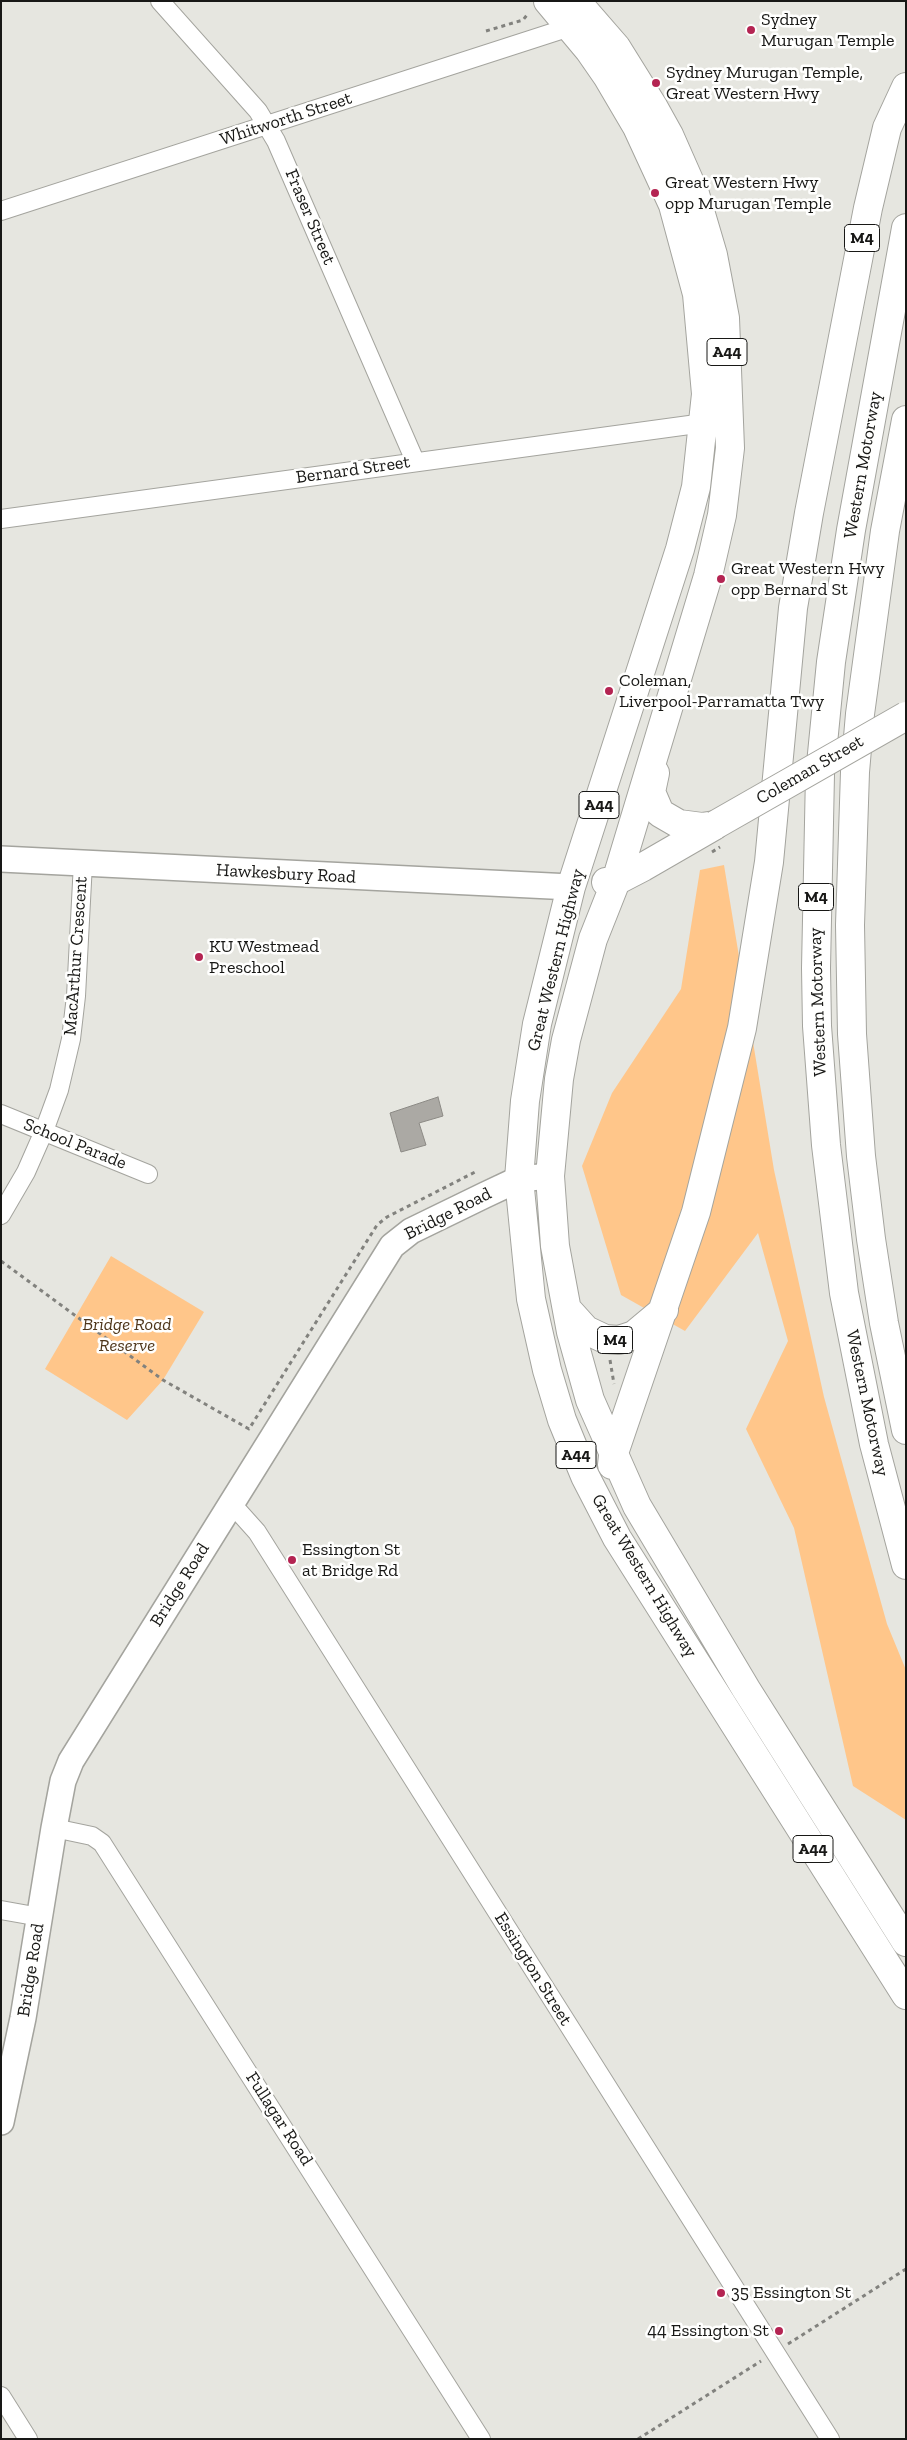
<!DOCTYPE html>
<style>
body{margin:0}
#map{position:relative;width:907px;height:2440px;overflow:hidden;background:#e6e6e0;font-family:"Zilla Slab",serif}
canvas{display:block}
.frame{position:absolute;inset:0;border:2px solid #181816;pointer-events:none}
</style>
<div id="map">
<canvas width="907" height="2440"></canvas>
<div class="frame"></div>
</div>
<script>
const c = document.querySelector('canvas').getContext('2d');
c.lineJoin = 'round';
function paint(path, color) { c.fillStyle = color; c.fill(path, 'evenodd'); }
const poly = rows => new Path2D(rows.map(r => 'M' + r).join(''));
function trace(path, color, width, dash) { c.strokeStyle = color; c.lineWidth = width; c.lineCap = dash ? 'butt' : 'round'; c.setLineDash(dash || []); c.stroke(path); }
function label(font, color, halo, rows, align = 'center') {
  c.font = font + ' "Zilla Slab",serif'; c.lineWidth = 5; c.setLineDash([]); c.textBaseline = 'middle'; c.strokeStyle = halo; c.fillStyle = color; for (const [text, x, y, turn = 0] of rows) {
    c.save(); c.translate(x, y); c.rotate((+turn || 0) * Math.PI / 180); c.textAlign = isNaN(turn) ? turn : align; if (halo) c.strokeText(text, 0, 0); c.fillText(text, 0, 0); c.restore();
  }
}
paint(poly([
 [724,865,774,1170,824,1397,887,1624,906,1670,906,1820,853,1786,794,1528,746,1429,788,1341,758,1233,685,1331,621,1295,582,1166,612,1093,681,989,700,870],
 [111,1256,204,1312,163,1380,127,1420,45,1369]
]), '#ffc68a');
const building = poly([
 [438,1097,443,1116,419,1123,426,1145,401,1152,390,1113,438,1097]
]);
paint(building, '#aba9a4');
trace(building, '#8c8a85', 1);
const street = poly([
 [160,1,258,111,276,141,415,461],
 [1,211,570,27],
 [1,519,704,423],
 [1,1114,148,1174],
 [1,1215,26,1172,44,1131,59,1090,71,1039,76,996,83,863],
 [231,1503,257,1532,830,2439],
 [54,1828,92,1836,102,1843,481,2439],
 [1,1910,40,1917],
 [1,2396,28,2439]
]);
const secondary = poly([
 [1,859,571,887],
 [1,2122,23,2018,54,1828,63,1781,71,1761,392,1246,411,1231,485,1195,519,1179,550,1176]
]);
const highway = poly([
 [548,1,589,50,607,76,637,127,673,205,697,294,706,394,696,487,680,549,571,887,537,1024,525,1101,519,1179,531,1299,547,1370,562,1420,585,1476,617,1538,906,1995],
 [576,1,616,47,654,108,669,135,695,194,713,255,725,318,730,448,722,515,708,576,616,881,593,939,566,1040,559,1079,550,1176,555,1246,571,1332,590,1400,637,1506,746,1689,906,1942],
 [906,228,851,530,831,662,820,774,816,968,817,1026,826,1145,844,1293,874,1444,906,1565],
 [906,420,885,531,860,714,855,772,850,925,852,1034,861,1156,871,1239,884,1323,906,1430],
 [655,773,651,792,660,813,679,824,702,827,715,825],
 [606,882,616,881,643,867,714,826],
 [567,1309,586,1330,605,1339,619,1340,634,1335,664,1310],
 [612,1465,613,1456,696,1212,742,1028,769,862,793,608,809,513,868,208,887,128,906,87]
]);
trace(street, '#a4a49e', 20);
trace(secondary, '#a4a49e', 28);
trace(highway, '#a4a49e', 30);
trace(poly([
 [486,31,523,20,527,15],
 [1,1261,163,1380,249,1429,377,1225,387,1217,477,1171],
 [610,1360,614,1384],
 [788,2344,906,2269],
 [638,2439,761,2361]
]), '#82827e', 3, [4, 4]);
trace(street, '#fff', 18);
trace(secondary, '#fff', 25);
trace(highway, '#fff', 28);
const highwayBridge = poly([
 [715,825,906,716]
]);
trace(highwayBridge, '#a4a49e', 30, []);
trace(poly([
 [712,852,720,847]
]), '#82827e', 3, [4, 4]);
trace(highwayBridge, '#fff', 28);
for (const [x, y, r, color] of [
 [751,30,5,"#b42452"],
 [656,83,5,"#b42452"],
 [655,193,5,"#b42452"],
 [721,579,5,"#b42452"],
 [609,691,5,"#b42452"],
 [199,957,5,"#b42452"],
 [292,1560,5,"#b42452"],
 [721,2293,5,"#b42452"],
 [779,2331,5,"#b42452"]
]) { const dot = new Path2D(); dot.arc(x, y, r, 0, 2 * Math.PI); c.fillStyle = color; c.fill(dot); trace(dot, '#fffffe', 2); }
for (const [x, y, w] of [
 [862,238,35],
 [727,352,40],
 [599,805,40],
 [816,897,35],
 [615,1340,35],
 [576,1455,40],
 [813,1849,40]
]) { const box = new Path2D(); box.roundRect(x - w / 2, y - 13.5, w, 27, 4); c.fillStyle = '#fffffe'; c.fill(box); trace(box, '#181816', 1); }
label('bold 16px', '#181816', null, [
 ["M4",862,238],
 ["A44",727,352],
 ["A44",599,805],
 ["M4",816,897],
 ["M4",615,1340],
 ["A44",576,1455],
 ["A44",813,1849]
]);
label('18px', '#181816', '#fffffe', [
 ["Sydney",761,20],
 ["Murugan Temple",761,41],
 ["Sydney Murugan Temple,",666,73],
 ["Great Western Hwy",666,94],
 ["Great Western Hwy",665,183],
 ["opp Murugan Temple",665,204],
 ["Great Western Hwy",731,569],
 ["opp Bernard St",731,590],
 ["Coleman,",619,681],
 ["Liverpool-Parramatta Twy",619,702],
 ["KU Westmead",209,947],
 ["Preschool",209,968],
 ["Essington St",302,1550],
 ["at Bridge Rd",302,1571],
 ["35 Essington St",731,2293],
 ["44 Essington St",769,2331,"right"]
], 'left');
label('18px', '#181816', '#fffffe', [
 ["Whitworth Street",286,119,-18],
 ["Fraser Street",310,217,67],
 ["Western Motorway",863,465,-80],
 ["Bernard Street",353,470,-8],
 ["Coleman Street",810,770,-30],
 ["Hawkesbury Road",286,874,3],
 ["MacArthur Crescent",76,956,-86],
 ["Great Western Highway",556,960,-76],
 ["Western Motorway",818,1002,-92],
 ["School Parade",75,1144,22],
 ["Bridge Road",448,1214,-27],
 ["Western Motorway",867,1403,78],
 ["Great Western Highway",644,1576,59],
 ["Bridge Road",180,1585,-58],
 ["Essington Street",533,1969,58],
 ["Bridge Road",31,1970,-81],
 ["Fullagar Road",279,2119,57]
]);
label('italic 18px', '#4e361a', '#fffffe', [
 ["Bridge Road",127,1325],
 ["Reserve",127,1346]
]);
</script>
